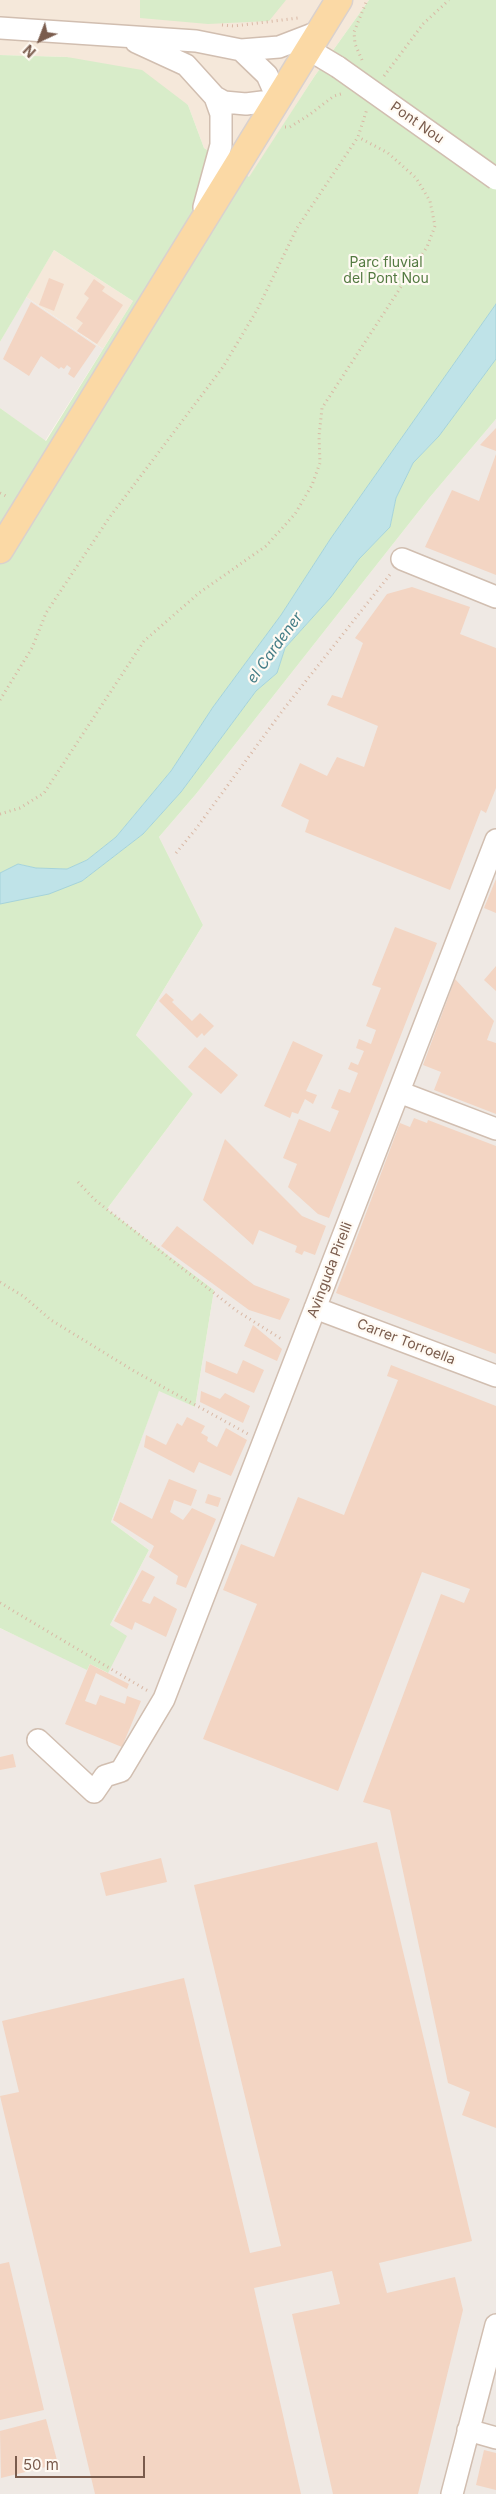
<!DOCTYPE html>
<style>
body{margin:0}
#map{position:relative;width:496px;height:2494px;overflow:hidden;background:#fdf6ec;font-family:Inter,sans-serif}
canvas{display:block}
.north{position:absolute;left:15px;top:15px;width:50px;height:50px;-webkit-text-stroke:4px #fffaf3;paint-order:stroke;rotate:223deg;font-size:14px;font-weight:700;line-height:20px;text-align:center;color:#7a5c4d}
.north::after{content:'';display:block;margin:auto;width:18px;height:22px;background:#7a5c4d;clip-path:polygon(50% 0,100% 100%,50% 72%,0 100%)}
.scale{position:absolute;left:15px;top:2456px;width:130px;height:22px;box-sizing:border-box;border:2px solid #7a5c4d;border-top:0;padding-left:6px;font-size:15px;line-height:18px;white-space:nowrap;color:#7a5c4d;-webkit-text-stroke:4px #fffaf3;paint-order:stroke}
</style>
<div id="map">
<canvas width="496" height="2494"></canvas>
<div class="north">N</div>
<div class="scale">50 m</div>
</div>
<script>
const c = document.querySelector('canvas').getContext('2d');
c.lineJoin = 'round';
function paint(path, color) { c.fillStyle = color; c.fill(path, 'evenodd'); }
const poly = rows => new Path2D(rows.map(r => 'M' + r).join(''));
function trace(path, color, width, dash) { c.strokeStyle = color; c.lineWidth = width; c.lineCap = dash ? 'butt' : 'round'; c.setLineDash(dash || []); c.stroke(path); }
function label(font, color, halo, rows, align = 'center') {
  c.font = font + ' Inter,sans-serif'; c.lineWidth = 4.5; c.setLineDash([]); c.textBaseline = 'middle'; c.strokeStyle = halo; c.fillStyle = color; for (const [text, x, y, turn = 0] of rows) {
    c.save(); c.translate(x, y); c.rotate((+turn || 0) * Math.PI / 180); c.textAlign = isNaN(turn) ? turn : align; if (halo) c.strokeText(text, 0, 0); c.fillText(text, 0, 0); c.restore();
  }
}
paint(poly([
 [0,0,369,0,314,77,249,178,204,148,188,105,67,57,0,55],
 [54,250,133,301,103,349,26,297]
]), '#f5e8da');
paint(poly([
 [26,297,103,349,45,441,0,408,0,342],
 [496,419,496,2494,0,2494,0,1628,87,1669,90,1664,107,1673,110,1625,149,1550,111,1522,159,1390,195,1407,214,1290,107,1209,193,1094,136,1035,203,925,159,837,196,794,430,497]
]), '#efe9e4');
paint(poly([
 [140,0,286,0,269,21,208,24,140,18],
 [369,0,496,0,496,304,331,538,281,615,213,707,171,771,116,837,87,860,67,869,36,868,19,864,0,873,0,408,46,441,133,301,54,250,0,342,0,55,67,57,142,70,188,105,204,148,249,177,314,77],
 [496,359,496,419,430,497,196,794,159,837,203,925,136,1035,193,1094,107,1209,214,1290,195,1407,159,1391,111,1522,149,1550,110,1625,127,1636,108,1673,90,1664,87,1670,0,1628,0,904,82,881,143,834,181,792,256,691,277,673,285,648,331,597,359,559,390,527,396,498,413,463,439,436]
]), '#d8ecc9');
const water = poly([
 [496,304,496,359,439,436,413,463,396,498,390,527,359,559,331,597,285,648,277,673,256,691,181,792,143,834,82,881,49,894,0,904,0,873,18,864,36,868,67,869,87,860,116,837,171,771,213,707,281,615,331,538,496,304]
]);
paint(water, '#bfe3e8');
trace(water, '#a5d3da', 1);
paint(poly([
 [49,278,64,284,54,311,39,305],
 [94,279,105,287,102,291,123,305,97,344,77,331,83,323,76,318,89,298,84,294],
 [31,302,96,346,74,378,68,374,71,368,67,365,64,369,61,367,59,369,41,356,29,376,3,359],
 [496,428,496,451,480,445],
 [496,454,496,575,425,547,452,490,479,501],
 [412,587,470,607,460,634,496,648,496,788,486,813,481,810,450,890,305,832,309,820,281,806,300,763,327,776,337,757,364,767,378,726,327,705,332,695,342,698,363,643,355,638,387,594],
 [496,879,496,913,484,908],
 [395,927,437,943,329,1218,318,1214,288,1187,297,1164,283,1158,299,1119,330,1132,339,1111,331,1108,339,1089,350,1093,358,1073,348,1069,351,1062,358,1065,364,1051,356,1048,359,1039,371,1044,376,1030,366,1026,381,988,372,985],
 [496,966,496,991,484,980],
 [455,979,494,1021,487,1040,496,1043,496,1114,434,1090,441,1072,423,1065],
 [166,993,174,1000,172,1002,192,1021,200,1013,214,1026,204,1036,202,1033,197,1038,159,1001],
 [293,1041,323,1055,306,1091,317,1095,313,1104,305,1099,298,1114,292,1112,290,1118,264,1106],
 [205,1047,238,1075,221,1094,188,1067],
 [414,1118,427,1123,428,1120,496,1146,496,1354,336,1293,400,1123,410,1127],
 [225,1139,302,1216,326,1226,315,1255,304,1251,302,1255,295,1252,297,1246,259,1230,253,1245,203,1200],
 [177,1226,254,1285,290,1299,280,1320,249,1310,161,1246],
 [253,1325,282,1349,277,1361,244,1346],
 [243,1360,264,1370,254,1393,205,1372,206,1361,237,1374],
 [391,1365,496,1406,496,2128,462,2115,470,2092,448,2083,390,1810,363,1802,441,1594,464,1603,470,1589,422,1572,338,1791,203,1739,257,1604,223,1590,241,1544,274,1557,298,1497,344,1515,398,1380,387,1376],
 [201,1391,220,1399,225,1393,250,1406,243,1423,200,1402],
 [187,1417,205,1426,201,1433,208,1437,207,1441,217,1447,226,1428,247,1440,231,1476,199,1462,194,1473,144,1447,146,1435,166,1445,177,1423,182,1426],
 [169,1479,197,1490,191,1506,174,1500,170,1512,183,1520,192,1508,216,1519,186,1588,176,1584,178,1576,149,1557,154,1546,113,1520,120,1502,152,1519],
 [208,1494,221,1498,218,1507,205,1503],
 [142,1570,155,1577,142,1601,150,1604,154,1596,177,1609,166,1637,135,1622,132,1630,114,1621],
 [90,1664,129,1684,127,1689,96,1673,85,1701,96,1705,100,1695,125,1704,127,1696,141,1701,122,1747,65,1724],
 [13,1754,16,1767,0,1770,0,1757],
 [377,1842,472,2241,379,2263,387,2293,455,2277,463,2310,418,2494,333,2494,292,2314,340,2304,332,2271,254,2288,301,2494,95,2494,0,2096,19,2092,2,2021,184,1978,250,2253,281,2246,194,1885],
 [161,1858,167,1882,106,1896,100,1873],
 [9,2262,44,2410,0,2420,0,2264],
 [46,2419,58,2464,1,2478,0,2431],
 [484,2450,496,2453,496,2490,476,2485]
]), '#f3d5c3');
const minor = poly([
 [0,28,196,41,241,50,279,47,318,32],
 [136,42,186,65,215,97,221,114,221,145,204,207],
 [308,49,338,67],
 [215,97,224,102,246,104,278,100,267,75,241,50],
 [402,559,496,597],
 [399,1092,496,1129],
 [315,1308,496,1376],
 [38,1740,94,1792,105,1776,121,1771,164,1699,496,840],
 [468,2430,496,2438],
 [452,2494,496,2325]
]);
const major = poly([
 [0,550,339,0]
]);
trace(minor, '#d1beb0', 24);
trace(major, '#dad1cd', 29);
trace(poly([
 [222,25,234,26,298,18],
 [362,60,355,44,354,32,367,0],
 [384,76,423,24,449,0],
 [285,127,290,127,309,115,334,96,344,93],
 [0,493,8,497],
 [0,700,32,648,46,613,109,518,223,367,257,310,297,228,358,137,367,109],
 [0,814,20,808,44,793,144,641,199,593,266,546,295,514,312,485,320,463,319,436,322,408,427,247,435,226,430,201,416,178,388,153,358,137],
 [176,853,195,830,283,710,392,572],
 [78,1182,95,1200,237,1311,283,1340],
 [0,1282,23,1296,51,1320,134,1371,248,1434],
 [0,1603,148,1691]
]), '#d9b8a5', 3, [1, 4]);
trace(minor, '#fff', 21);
trace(major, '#fbd9a5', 26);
const minorBridge = poly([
 [338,67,496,179]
]);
trace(minorBridge, '#d1beb0', 24, []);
trace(minorBridge, '#fff', 21);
label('14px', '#7a5c4d', '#fffaf3', [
 ["Pont Nou",417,123,35],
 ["Avinguda Pirelli",330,1270,-69],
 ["Carrer Torroella",406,1342,21]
]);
label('14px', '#537a41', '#fffaf3', [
 ["Parc fluvial",386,263],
 ["del Pont Nou",386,279]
]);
label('italic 15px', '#437c86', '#fffaf3', [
 ["el Cardener",275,648,-54]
]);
</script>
